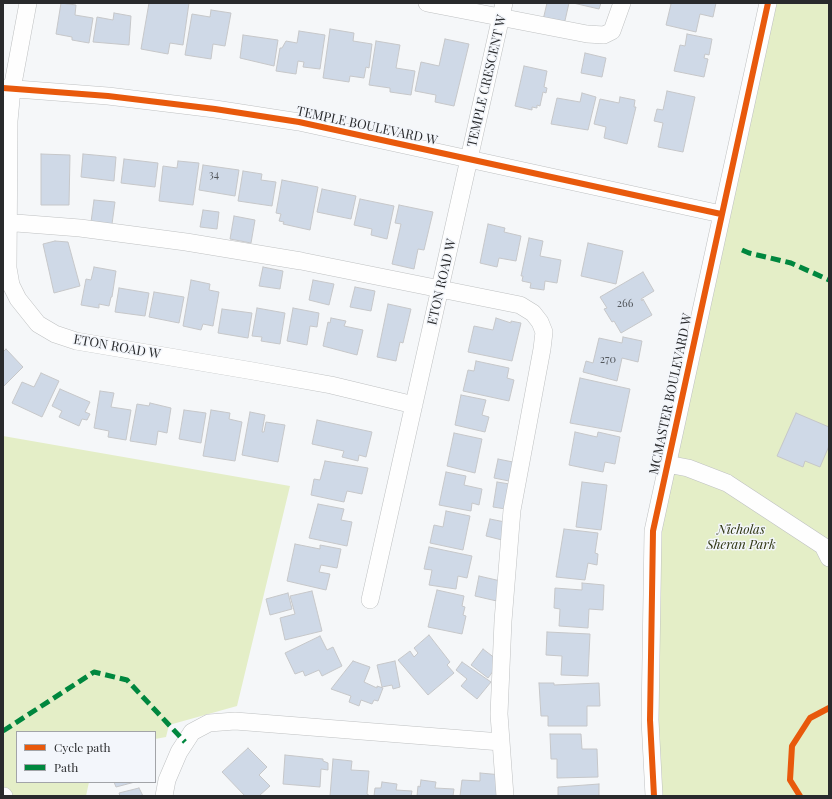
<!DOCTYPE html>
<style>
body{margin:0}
#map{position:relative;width:832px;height:799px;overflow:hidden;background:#f5f7f9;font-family:"Playfair Display",serif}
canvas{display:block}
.frame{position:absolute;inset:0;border:4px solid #292a2c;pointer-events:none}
.legend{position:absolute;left:16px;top:731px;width:140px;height:52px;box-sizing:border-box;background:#f3f6fb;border:1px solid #a2a4a8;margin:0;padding:5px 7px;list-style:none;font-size:12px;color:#292a2c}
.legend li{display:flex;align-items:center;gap:8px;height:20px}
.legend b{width:20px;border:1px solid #a2a4a8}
</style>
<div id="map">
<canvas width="832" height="799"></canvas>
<div class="frame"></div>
<ul class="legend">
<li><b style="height:5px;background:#e8590c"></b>Cycle path</li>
<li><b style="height:5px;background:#00873e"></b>Path</li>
</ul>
</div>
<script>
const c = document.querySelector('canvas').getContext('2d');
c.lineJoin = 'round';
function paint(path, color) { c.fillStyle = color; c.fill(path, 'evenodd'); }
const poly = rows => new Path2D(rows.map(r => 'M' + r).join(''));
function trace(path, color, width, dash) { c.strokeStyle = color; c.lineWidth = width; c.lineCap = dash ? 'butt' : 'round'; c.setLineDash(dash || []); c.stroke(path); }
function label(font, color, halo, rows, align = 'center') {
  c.font = font + ' "Playfair Display",serif'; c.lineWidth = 3; c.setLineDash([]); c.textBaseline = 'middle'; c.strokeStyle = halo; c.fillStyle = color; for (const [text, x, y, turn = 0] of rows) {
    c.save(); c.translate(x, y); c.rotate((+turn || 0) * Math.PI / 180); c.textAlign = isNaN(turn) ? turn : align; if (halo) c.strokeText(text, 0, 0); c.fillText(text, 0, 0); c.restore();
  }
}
paint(poly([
 [768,3,829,3,829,796,657,796,653,531],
 [3,436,290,486,237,706,169,725,166,737,155,739,155,732,17,732,17,782,89,782,86,796,3,796]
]), '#e4eec7');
const building = poly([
 [61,3,76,5,75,15,93,18,89,43,72,40,72,37,56,34,61,3],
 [149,3,189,3,183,45,170,43,168,54,141,49,149,3],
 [547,3,569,3,564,25,543,20,547,3],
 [573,3,601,3,599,9,573,3],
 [667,3,716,3,713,17,700,14,696,32,666,25,671,4,667,3],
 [211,10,231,13,225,46,213,44,211,59,185,55,192,14,210,17,211,10],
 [114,13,131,16,129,45,93,42,97,17,113,20,114,13],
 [330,29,354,33,353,41,372,44,369,68,366,67,364,78,350,76,349,82,323,78,330,29],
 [299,31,325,35,320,69,303,67,304,62,298,61,296,74,276,71,280,48,282,48,286,41,297,43,299,31],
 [687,34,712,39,709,55,705,54,704,58,708,59,704,77,674,71,680,45,685,46,687,34],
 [243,35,278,40,274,66,240,58,243,35],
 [445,39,469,44,454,106,435,102,436,95,415,91,421,62,439,66,445,39],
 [376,41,400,45,396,68,415,71,411,95,390,92,390,88,369,85,376,41],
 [585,53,606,58,602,77,581,73,585,53],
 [524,66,547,71,544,87,547,88,546,93,543,92,540,106,537,105,537,108,532,107,532,110,515,106,524,66],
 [667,91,695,97,683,152,658,147,663,123,654,121,657,109,663,110,667,91],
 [582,93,596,97,588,130,551,124,557,98,580,102,582,93],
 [620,97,635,100,634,107,636,107,627,144,604,138,606,127,594,124,600,99,619,103,620,97],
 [41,154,70,155,69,205,41,205,41,154],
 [83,154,116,157,114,181,81,177,83,154],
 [124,159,158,163,155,187,121,183,124,159],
 [178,161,199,163,193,205,159,201,163,166,177,168,178,161],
 [203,165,239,170,235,196,199,190,203,165],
 [243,171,262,174,261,180,276,182,272,206,238,201,243,171],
 [282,180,318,187,310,230,283,224,284,222,279,221,281,214,276,213,282,180],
 [322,189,356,196,351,219,317,212,322,189],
 [360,199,394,206,387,239,371,235,372,229,354,225,360,199],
 [94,200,115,202,112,224,91,222,94,200],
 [399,205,433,212,424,250,418,249,414,269,392,264,401,224,395,223,399,205],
 [203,210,219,212,217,229,200,227,203,210],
 [234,216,255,220,251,243,230,239,234,216],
 [488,224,505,228,504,232,521,236,516,261,499,258,497,267,480,263,488,224],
 [529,238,543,241,540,256,561,260,557,283,545,281,544,290,530,288,531,283,522,281,523,276,521,276,529,238],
 [55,241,68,242,80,286,54,293,43,244,55,241],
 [588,243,623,251,616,284,581,276,588,243],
 [94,267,116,271,112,297,111,297,109,306,99,304,99,308,81,305,86,279,91,280,94,267],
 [263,267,283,271,280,289,259,286,263,267],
 [643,272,654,291,641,299,642,301,643,299,652,315,621,333,614,321,612,322,604,309,607,308,600,297,643,272],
 [191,280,210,284,209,290,219,292,213,326,203,324,201,330,183,326,191,280],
 [313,280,334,284,329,305,309,300,313,280],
 [355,287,375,291,371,311,350,307,355,287],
 [119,288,149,293,145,316,115,312,119,288],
 [154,292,184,297,179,323,149,317,154,292],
 [388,304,411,309,403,343,400,342,396,361,377,357,388,304],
 [257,308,285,313,280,344,261,341,262,337,252,336,257,308],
 [293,308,319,313,317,327,310,326,307,345,287,341,293,308],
 [222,309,252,313,248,338,218,333,222,309],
 [331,318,346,321,344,326,363,330,357,355,323,346,328,322,330,323,331,318],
 [496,318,511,323,511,321,521,323,512,361,468,352,474,326,493,330,496,318],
 [623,337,642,341,638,362,622,358,617,381,583,372,586,361,593,363,599,338,622,343,623,337],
 [6,349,23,367,3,387,3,352,6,349],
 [476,361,509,368,507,378,514,380,509,401,463,391,468,370,474,371,476,361],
 [41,373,59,381,42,417,12,403,22,382,34,387,41,373],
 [580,378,630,389,621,432,570,423,580,378],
 [60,389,90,402,85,412,90,414,87,420,82,419,79,426,59,417,62,411,52,406,60,389],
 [100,391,114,393,111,407,131,410,126,440,108,437,109,431,94,428,100,391],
 [461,395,486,400,482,415,489,417,485,432,455,425,461,395],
 [150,403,171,408,167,433,158,431,156,445,130,441,137,404,149,406,150,403],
 [184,410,206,413,201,443,179,439,184,410],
 [211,410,230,413,229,419,242,422,235,461,203,456,211,410],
 [250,412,265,415,262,432,264,432,266,422,285,425,278,462,242,455,250,412],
 [796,413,829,427,829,446,820,467,805,461,803,467,777,456,796,413],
 [317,420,372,432,366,457,359,455,358,461,342,457,344,451,312,444,317,420],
 [575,432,597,437,598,432,620,437,615,464,605,462,603,472,569,465,575,432],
 [454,433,482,439,475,473,447,466,454,433],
 [498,459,518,463,514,482,494,478,498,459],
 [325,461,368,468,362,494,347,491,344,502,311,495,314,479,320,480,325,461],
 [446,472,466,476,464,485,482,489,479,505,472,503,471,511,439,505,446,472],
 [497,482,516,485,512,510,493,507,497,482],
 [582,482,607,485,601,530,576,527,582,482],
 [318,504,344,509,341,520,352,522,347,546,309,538,318,504],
 [446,511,470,516,463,550,430,543,434,525,443,527,446,511],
 [490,519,510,523,506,541,486,536,490,519],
 [564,529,598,533,595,553,598,554,597,565,588,563,585,580,556,577,564,529],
 [295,544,320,549,320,545,341,549,337,568,321,565,319,572,330,574,326,590,287,581,295,544],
 [429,547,472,556,467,578,458,576,456,589,429,585,432,570,424,569,429,547],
 [479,576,505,582,501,602,475,596,479,576],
 [582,583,604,585,603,610,589,609,588,628,559,626,560,609,554,608,555,588,582,590,582,583],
 [437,590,464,596,462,606,465,607,463,615,466,616,462,634,428,627,437,590],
 [312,591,322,631,285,640,280,618,295,614,290,596,312,591],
 [288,593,292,609,270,615,266,599,288,593],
 [547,632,590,634,588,676,561,675,562,656,546,655,547,632],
 [429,635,450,662,447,665,454,673,428,695,398,660,410,651,414,657,418,653,414,648,429,635],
 [320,636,327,650,333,647,342,666,322,676,319,670,305,676,303,671,295,674,285,653,320,636],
 [483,649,500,662,488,678,471,665,483,649],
 [353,661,370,667,364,682,377,688,377,686,383,688,378,701,374,700,372,704,361,700,359,706,349,702,351,696,331,689,353,661],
 [395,661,400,687,393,689,392,685,382,687,377,665,395,661],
 [462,662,491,682,477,699,461,686,467,679,456,670,462,662],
 [539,683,554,683,554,685,599,683,600,706,587,706,587,726,548,726,548,716,541,716,539,683],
 [550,734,581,734,582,749,597,749,598,777,557,778,557,759,551,759,550,734],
 [248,748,267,767,259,775,270,786,259,796,245,796,222,772,248,748],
 [285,755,323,759,323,761,328,763,328,770,321,769,320,787,283,784,285,755],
 [333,759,352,761,351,770,369,771,367,794,370,796,330,796,333,759],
 [480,773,502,775,500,796,460,796,462,780,480,781,480,773],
 [421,780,436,782,435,788,454,789,453,796,417,796,418,786,420,787,421,780],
 [114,782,135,782,116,787,114,782],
 [382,782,397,784,396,790,412,791,411,796,374,796,375,788,381,788,382,782],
 [599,784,599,796,558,796,558,787,599,784],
 [139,788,143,796,120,796,119,793,139,788]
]);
paint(building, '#cfd9e7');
trace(building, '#c6c7c9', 1);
const minor = poly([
 [28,3,12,89,9,121,8,268,11,285,18,299,38,324,55,334,76,341,253,371,331,385,414,405],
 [427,3,587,34,604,35,612,31,622,3],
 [3,88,108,96,215,109,299,122,721,214],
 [3,222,80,228,186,242,301,261,520,305,533,313,540,322,544,332,542,349,512,510,503,621,499,714,505,796],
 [667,464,688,468,727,483,823,546,829,558],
 [370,600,504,3],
 [3,796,4,796],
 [164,796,167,780,179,752,192,732,209,723,235,721,501,742],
 [654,796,650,720,653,531,768,3]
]);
trace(minor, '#bfc1c2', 18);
trace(minor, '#fefefe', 17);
trace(poly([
 [742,250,749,253,791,263,829,280],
 [3,731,94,672,127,680,185,742]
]), '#00873e', 5, [10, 5]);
trace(poly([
 [3,88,108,96,215,109,299,122,721,214],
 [654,796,650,720,653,531,768,3],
 [800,796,790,780,792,746,810,718,829,708]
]), '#e8590c', 6);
label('11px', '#52565b', null, [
 ["34",214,175],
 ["266",625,304],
 ["270",608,360]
]);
label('13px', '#292a2c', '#f3f6fb', [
 ["TEMPLE CRESCENT W",487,81,-77],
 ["TEMPLE BOULEVARD W",367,126,12],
 ["ETON ROAD W",442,282,-77],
 ["ETON ROAD W",117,347,10],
 ["MCMASTER BOULEVARD W",671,394,-78]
]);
label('italic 13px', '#2e3511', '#f3f6fb', [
 ["Nicholas",741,530],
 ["Sheran Park",741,545]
]);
</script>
